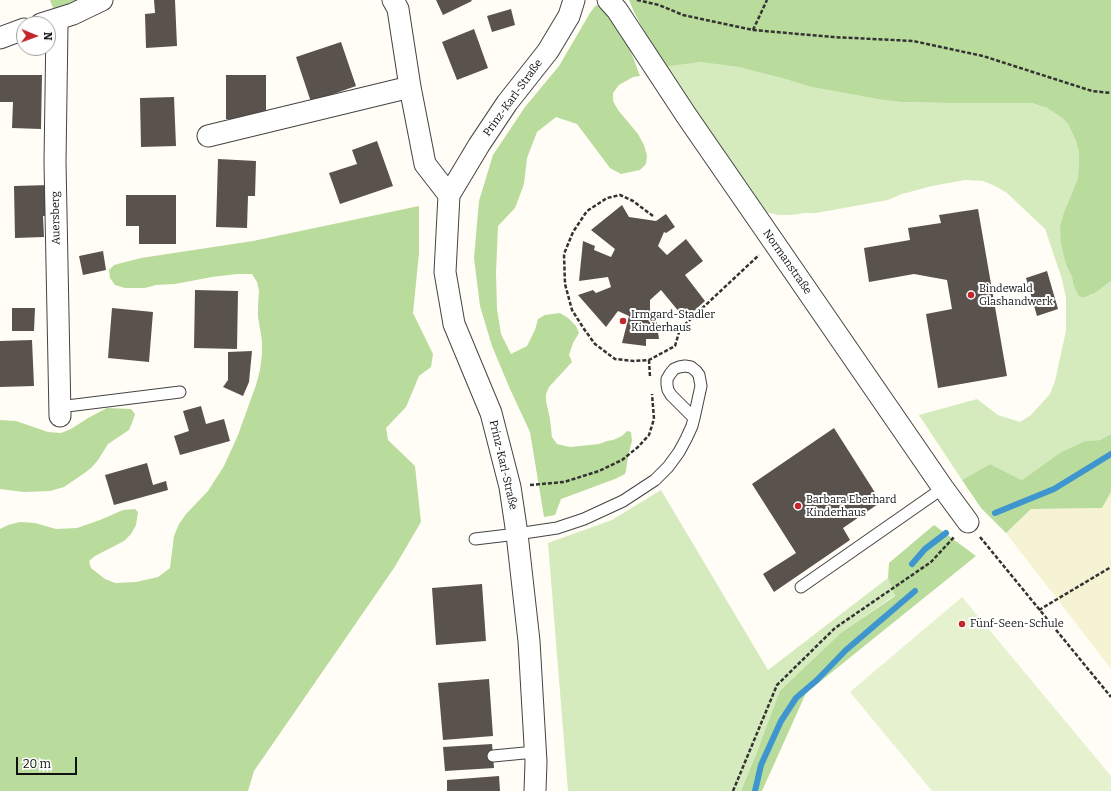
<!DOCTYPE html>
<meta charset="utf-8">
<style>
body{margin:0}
#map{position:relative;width:1111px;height:791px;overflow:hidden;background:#fffdf5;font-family:Bitter,serif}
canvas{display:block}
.north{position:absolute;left:16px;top:16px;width:40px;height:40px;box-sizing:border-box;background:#fff;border:1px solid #a0a0a0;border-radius:50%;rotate:91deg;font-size:11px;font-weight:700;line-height:16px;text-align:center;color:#111}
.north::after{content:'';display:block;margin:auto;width:14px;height:18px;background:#c4262e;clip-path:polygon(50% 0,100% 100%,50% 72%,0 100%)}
.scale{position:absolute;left:16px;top:757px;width:61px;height:18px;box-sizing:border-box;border:2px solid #111;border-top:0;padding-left:5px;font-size:12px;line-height:14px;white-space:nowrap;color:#111;-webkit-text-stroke:3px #fff;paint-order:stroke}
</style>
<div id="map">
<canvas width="1111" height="791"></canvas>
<div class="north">N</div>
<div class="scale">20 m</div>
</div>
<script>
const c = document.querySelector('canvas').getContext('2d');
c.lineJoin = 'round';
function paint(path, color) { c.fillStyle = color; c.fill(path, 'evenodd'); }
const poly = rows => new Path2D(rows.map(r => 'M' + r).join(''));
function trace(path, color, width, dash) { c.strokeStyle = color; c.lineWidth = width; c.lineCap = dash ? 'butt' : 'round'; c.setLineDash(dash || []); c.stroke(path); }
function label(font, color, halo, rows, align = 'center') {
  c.font = font + ' Bitter,serif'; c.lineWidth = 4; c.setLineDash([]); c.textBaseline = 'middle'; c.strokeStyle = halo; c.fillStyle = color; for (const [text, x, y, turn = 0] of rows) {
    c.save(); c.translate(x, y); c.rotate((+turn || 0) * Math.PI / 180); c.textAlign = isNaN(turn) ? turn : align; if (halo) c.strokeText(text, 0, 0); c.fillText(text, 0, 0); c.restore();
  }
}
paint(poly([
 [1111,492,1111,669,1006,533,1031,509,1102,508]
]), '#f6f3d4');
paint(poly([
 [704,62,738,67,785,79,811,87,883,100,901,102,948,103,1032,103,1047,108,1062,118,1068,124,1076,141,1079,153,1078,178,1064,212,1060,226,1066,265,1072,277,1073,284,1078,295,1086,297,1090,296,1095,293,1111,281,1111,434,1100,440,1085,441,1061,452,1022,480,990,464,962,480,919,415,977,399,998,415,1020,422,1031,415,1050,394,1055,381,1066,331,1066,298,1062,279,1045,229,1007,193,995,186,983,181,965,180,932,186,902,194,888,200,816,213,805,213,791,215,778,215,766,212,760,206,662,64],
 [661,490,768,670,888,578,895,595,842,632,759,747,741,791,568,791,548,543,612,520]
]), '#d5ebbd');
paint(poly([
 [50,0,81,0,61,10,53,8],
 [629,0,1111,0,1111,281,1095,293,1086,297,1081,297,1078,295,1073,284,1072,277,1066,265,1061,243,1060,226,1064,212,1078,178,1079,153,1076,141,1068,124,1062,118,1047,108,1032,103,948,103,901,102,883,100,811,87,785,79,738,67,701,62,668,66,662,64,634,12],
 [600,4,618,17,640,76,633,77,619,85,613,93,613,101,618,110,638,134,644,145,647,156,646,164,640,170,621,174,610,168,577,124,556,117,537,132,527,158,524,184,515,208,498,226,496,273,497,309,501,334,511,354,527,346,535,330,538,319,545,315,560,313,568,318,576,326,579,333,573,343,569,355,572,362,549,387,546,394,546,401,550,419,552,437,557,444,570,447,599,444,607,441,613,440,622,436,627,431,631,432,632,441,628,456,626,470,625,474,615,479,561,499,555,515,544,517,530,432,510,389,492,346,480,306,474,258,479,201,493,155,525,107,559,66,590,13,595,6],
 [419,206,419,253,413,313,433,354,431,367,419,376,406,407,386,428,388,440,415,466,421,522,394,568,254,771,248,791,0,791,0,529,8,525,20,522,35,523,56,529,77,528,100,520,123,510,135,509,138,512,136,525,131,534,124,541,95,556,89,561,91,568,105,579,115,583,136,582,158,577,170,568,174,536,179,524,186,514,208,491,224,466,238,435,256,385,260,370,262,354,262,341,258,317,258,306,259,291,257,282,252,274,237,274,212,277,175,284,156,285,145,288,125,288,115,285,110,278,109,270,114,265,141,258,253,241],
 [107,408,131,409,135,414,132,423,129,430,108,444,98,460,92,467,86,472,64,487,50,491,24,492,0,489,0,420,16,421,48,432,61,433,71,429,88,418],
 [1111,434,1111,492,1102,508,1031,509,1006,533,981,508,962,480,990,464,1022,480,1061,452,1085,441,1100,440],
 [934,525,976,556,806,693,762,791,741,791,759,747,780,691,842,632,895,596,888,578,889,563]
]), '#b9dc9c');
paint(poly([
 [962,597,1111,776,1111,791,932,791,850,692]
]), '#e6f2cf');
trace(poly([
 [995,513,1054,489,1111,454],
 [912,564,925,549,946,533],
 [755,791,761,765,781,721,796,698,817,680,846,650,915,591]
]), '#3f96cf', 6);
paint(poly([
 [154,0,175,0,177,46,146,48,145,14,155,13],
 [436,0,471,0,472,1,443,15],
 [511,9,515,25,492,32,487,16],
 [474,29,488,68,457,80,442,42],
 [341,42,356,86,311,102,296,57],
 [0,75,42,75,41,129,12,128,13,102,0,102],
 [226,75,266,75,266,119,226,119],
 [174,97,176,146,141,147,140,98],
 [377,141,393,186,340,204,329,173,357,164,352,150],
 [218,159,256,161,255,196,248,196,247,228,216,227],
 [50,185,51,216,43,216,44,237,15,238,14,186],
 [126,195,176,195,176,244,139,244,139,226,126,226],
 [622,205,629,217,656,221,666,214,675,227,666,233,664,232,658,246,667,255,686,239,703,261,685,275,705,301,685,319,661,290,650,300,650,317,656,318,659,339,646,339,646,346,622,343,629,316,618,311,606,327,578,295,593,290,596,293,611,287,608,277,579,281,583,241,595,246,594,250,611,257,615,249,591,230],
 [978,209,1007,376,938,388,926,314,952,309,947,280,914,274,869,282,864,248,910,240,908,228,941,223,939,215],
 [103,251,106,270,83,275,79,256],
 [1047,271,1058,309,1037,316,1026,278],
 [195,290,238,291,237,349,194,348],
 [12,308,35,308,34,331,12,331],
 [112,308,153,312,149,362,108,358],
 [32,340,34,386,0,387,0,341],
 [252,351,249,382,243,396,223,387,228,380,228,352],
 [201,406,206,424,224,419,230,441,180,455,174,436,189,431,183,411],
 [834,428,881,502,843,528,850,540,774,592,763,574,796,553,752,484],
 [147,463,153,485,166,481,168,490,114,505,105,475],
 [482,584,486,641,436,645,432,588],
 [489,679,493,736,443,740,438,683],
 [492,744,494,768,445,771,443,747],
 [499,776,500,791,447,791,447,780]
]), '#5a524d');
const service = poly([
 [59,407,180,392],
 [475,539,517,534,557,528,584,519,623,501,655,480,668,467,679,452,686,439,692,426,694,418,701,386,699,375,696,371,691,367,685,366,679,367,674,369,670,374,667,379,667,385,668,390,671,395,694,418],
 [801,587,943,488],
 [493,756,535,752]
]);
const minor = poly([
 [393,0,398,9,410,87,425,164,449,195],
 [608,0,617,10,686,115,773,241,943,488,968,522],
 [55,20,57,25,55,162,60,416],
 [41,24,73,14,102,0],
 [0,38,24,29],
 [208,136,410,87],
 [535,791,536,762,529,641,517,534,510,487,491,413,454,324,445,272,449,195,479,145,507,103,548,51,569,16,574,0]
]);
trace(service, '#444', 13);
trace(minor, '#444', 23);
trace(poly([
 [637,0,659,5,683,15,753,30,833,37,913,41,983,56,1092,91,1111,93],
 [753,30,767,0],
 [653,216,633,201,620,195,607,198,587,211,573,232,564,254,565,284,572,310,584,329,595,344,615,359,634,361,649,360,675,346,680,329,759,255],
 [649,360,650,377],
 [530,485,564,482,599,471,622,460,638,447,649,435,654,419,652,394],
 [980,537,1111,697],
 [1039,610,1111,567],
 [733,791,777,685,835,628,931,562,955,536]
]), '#333', 2.5, [4, 2]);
trace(service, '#fff', 11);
trace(minor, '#fff', 21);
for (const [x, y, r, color] of [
 [971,295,4,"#c4262e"],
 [623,321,4,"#c4262e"],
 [798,506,4,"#c4262e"],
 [962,624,4,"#c4262e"]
]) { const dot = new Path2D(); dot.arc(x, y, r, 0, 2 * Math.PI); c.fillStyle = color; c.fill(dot); trace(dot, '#fff', 1.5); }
label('11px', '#111', '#fff', [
 ["Prinz-Karl-Straße",513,98,-54],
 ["Auersberg",56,218,-91],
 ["Normanstraße",787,262,55],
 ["Prinz-Karl-Straße",503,465,77]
]);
label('11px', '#111', '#fff', [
 ["Bindewald",979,289],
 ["Glashandwerk",979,302],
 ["Irmgard-Stadler",631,315],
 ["Kinderhaus",631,328],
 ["Barbara Eberhard",806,500],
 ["Kinderhaus",806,513],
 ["Fünf-Seen-Schule",970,624]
], 'left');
</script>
